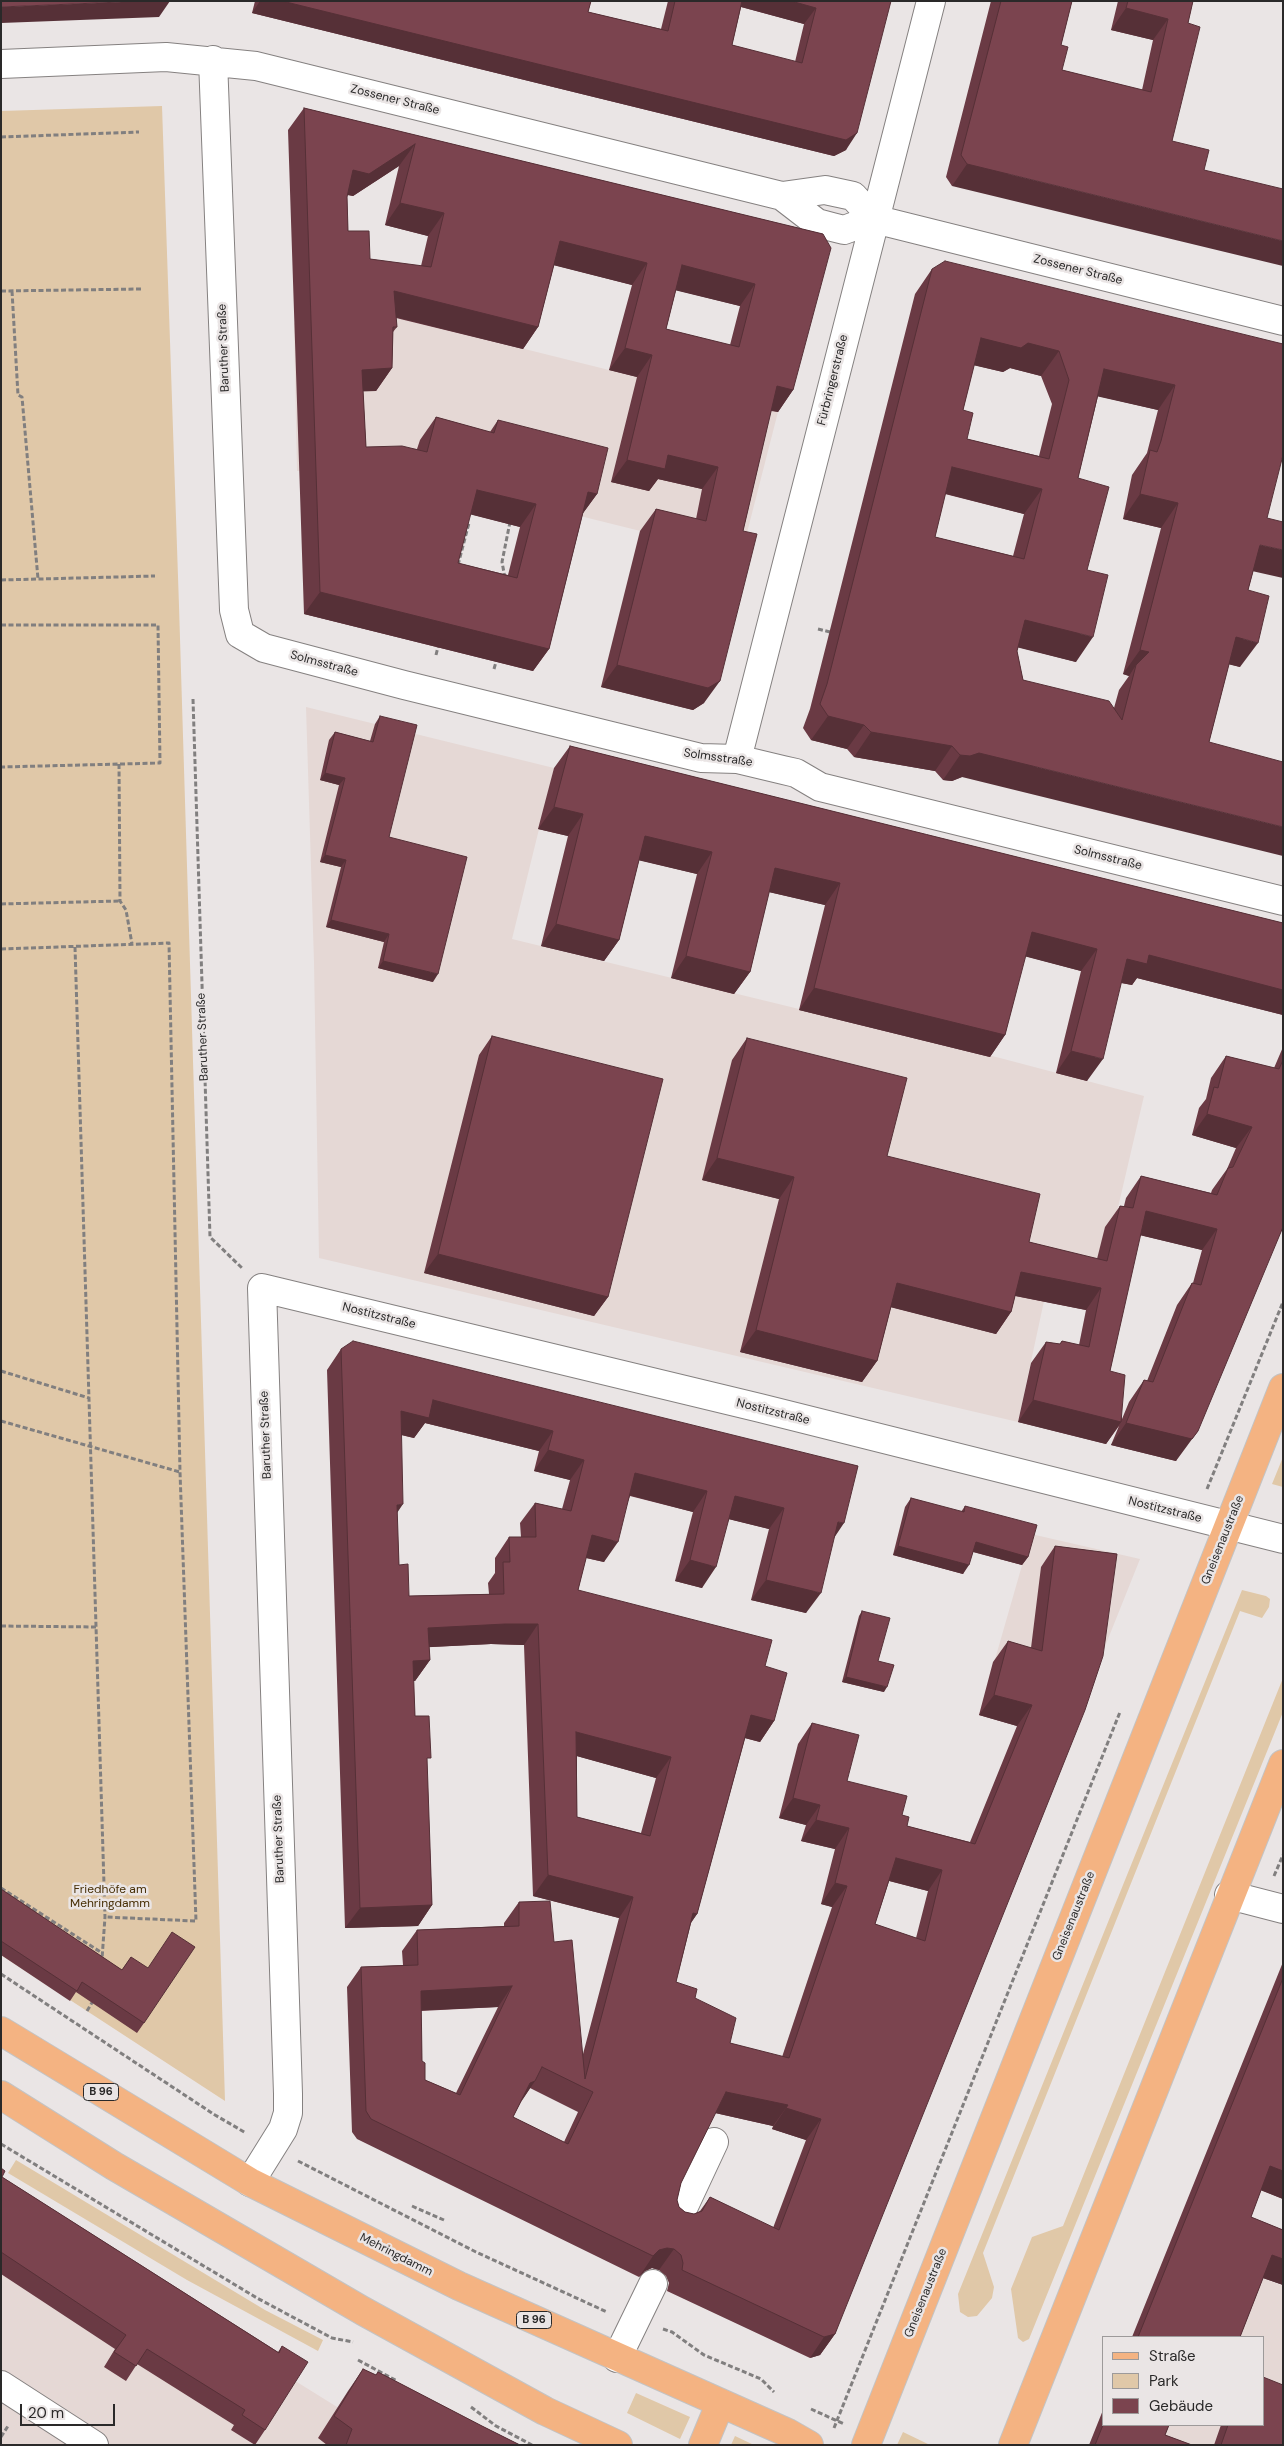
<!DOCTYPE html>
<meta charset="utf-8">
<style>
body{margin:0}
#map{position:relative;width:1284px;height:2446px;overflow:hidden;background:#eae5e5;font-family:"DM Sans",sans-serif}
canvas{display:block}
.frame{position:absolute;inset:0;border:2px solid #2a2929;pointer-events:none}
.legend{position:absolute;left:1102px;top:2336px;width:162px;height:90px;box-sizing:border-box;background:#eae5e5;border:1px solid #9d9a9a;margin:0;padding:6px 9px;list-style:none;font-size:15px;color:#2a2929}
.legend li{display:flex;align-items:center;gap:10px;height:25px}
.legend b{width:25px;border:1px solid #9d9a9a}
.scale{position:absolute;left:20px;top:2404px;width:95px;height:22px;box-sizing:border-box;border:2px solid #2a2929;border-top:0;padding-left:6px;font-size:15px;line-height:18px;white-space:nowrap;color:#2a2929;-webkit-text-stroke:4px #eae5e5;paint-order:stroke}
</style>
<div id="map">
<canvas width="1284" height="2446"></canvas>
<div class="frame"></div>
<ul class="legend">
<li><b style="height:6px;background:#f4b382"></b>Straße</li>
<li><b style="height:14px;background:#e0c8a8"></b>Park</li>
<li><b style="height:14px;background:#7b444f"></b>Gebäude</li>
</ul>
<div class="scale">20 m</div>
</div>
<script>
const c = document.querySelector('canvas').getContext('2d');
c.lineJoin = 'round';
function paint(path, color) { c.fillStyle = color; c.fill(path, 'evenodd'); }
const poly = rows => new Path2D(rows.map(r => 'M' + r).join(''));
function trace(path, color, width, dash) { c.strokeStyle = color; c.lineWidth = width; c.lineCap = dash ? 'butt' : 'round'; c.setLineDash(dash || []); c.stroke(path); }
function label(font, color, halo, rows, align = 'center') {
  c.font = font + ' "DM Sans",sans-serif'; c.lineWidth = 5; c.setLineDash([]); c.textBaseline = 'middle'; c.strokeStyle = halo; c.fillStyle = color; for (const [text, x, y, turn = 0] of rows) {
    c.save(); c.translate(x, y); c.rotate((+turn || 0) * Math.PI / 180); c.textAlign = isNaN(turn) ? turn : align; if (halo) c.strokeText(text, 0, 0); c.fillText(text, 0, 0); c.restore();
  }
}
paint(poly([
 [404,319,778,412,741,556,387,468,297,471,294,323],
 [306,707,554,768,512,939,1000,1058,1144,1096,1113,1229,1105,1228,1092,1283,1050,1273,1018,1422,319,1258,314,962],
 [1031,1534,1140,1559,1068,1739,979,1715],
 [1,2198,350,2415,339,2445,1,2445],
 [1217,2261,1283,2286,1283,2445,1135,2445,1142,2425,1263,2425,1263,2337,1132,2337]
]), '#e5d8d5');
paint(poly([
 [162,106,179,606,225,2101,1,1955,1,111],
 [1283,1457,1283,1487,1272,1484],
 [1242,1590,1266,1596,1270,1599,1269,1607,1262,1618,1240,1611,983,2253,994,2287,992,2298,977,2316,968,2317,960,2312,958,2294],
 [1283,1678,1283,1712,1029,2339,1023,2342,1018,2338,1011,2289,1032,2237,1063,2226],
 [16,2160,265,2310,323,2340,318,2351,187,2280,8,2173],
 [636,2393,690,2417,680,2439,627,2413],
 [903,2432,930,2445,897,2445],
 [735,2436,754,2445,731,2445]
]), '#e0c8a8');
const minor = poly([
 [213,60,234,610,240,634,264,648,404,685,701,758,737,759,783,770,796,773,820,787,1283,901],
 [1,64,166,57,256,66,782,196,825,190,853,196,874,219],
 [782,196,817,223,832,227,844,230,874,219,1283,321],
 [737,759,931,1],
 [1229,1895,1283,1909],
 [250,2182,283,2129,288,2113,288,2094,262,1288,760,1408,1283,1539],
 [678,2219,714,2142],
 [617,2358,653,2284],
 [1,2385,94,2445]
]);
const major = poly([
 [1,2031,250,2182,459,2286,788,2433,809,2445],
 [1,2095,114,2166,363,2311,545,2411,618,2445],
 [703,2445,720,2404],
 [866,2445,1283,1388],
 [1013,2445,1283,1764]
]);
trace(minor, '#858180', 30);
trace(major, '#c3c3c3', 30);
trace(poly([
 [1,137,139,132],
 [1,291,141,289],
 [12,291,18,395,22,397,38,579],
 [458,565,469,523],
 [505,578,502,562,510,522],
 [1,580,155,576],
 [1,625,158,625,160,763,1,767],
 [818,629,830,632],
 [436,655,438,647],
 [494,669,496,662],
 [193,699,210,1237,242,1268],
 [119,764,120,901,126,910,132,944],
 [1,904,120,901],
 [75,947,105,1917,102,1959],
 [1,949,169,943,180,1472,196,1921,105,1917],
 [1,1371,89,1398],
 [1,1421,180,1472],
 [1207,1489,1283,1302],
 [1,1626,96,1627],
 [1274,1876,1283,1855],
 [1,1888,102,1953],
 [1,1974,215,2115,246,2133],
 [87,2011,93,2001],
 [1,2144,257,2298,332,2338,353,2342],
 [298,2161,476,2252,607,2312],
 [412,2206,444,2220],
 [663,2329,672,2332,704,2355,761,2379,774,2392],
 [358,2360,397,2381,395,2384],
 [471,2407,496,2426,532,2445],
 [811,2409,844,2424],
 [834,2428,1120,1712],
 [1,2437,8,2426]
]), '#817f7f', 3, [5, 2.5]);
trace(minor, '#fff', 28);
trace(major, '#f4b382', 28);
paint(poly([
 [255,1,591,1,588,12,661,29,668,1,891,1,846,150,834,156,252,13],
 [741,7,804,24,795,62,732,45],
 [991,1,1072,1,1061,45,1062,70,1142,90,1153,40,1111,30,1118,1,1193,1,1188,23,1172,141,952,186,946,177],
 [304,108,823,234,793,390,778,412,771,411,743,531,704,703,693,710,601,687,640,531,656,509,696,519,702,489,658,479,649,491,611,482,637,377,609,370,632,285,554,265,538,327,523,349,396,318,397,327,393,332,392,368,376,391,363,391,366,447,417,449,420,440,436,417,490,432,498,420,597,494,583,513,549,649,533,671,304,614,288,130],
 [399,166,385,225,428,236,421,266,370,259,348,231,347,195,353,196],
 [676,290,740,306,730,345,666,329],
 [470,514,520,527,508,575,458,563],
 [932,269,1283,344,1253,572,1248,590,1240,667,1229,664,1209,742,962,777,952,781,943,780,935,771,854,757,847,749,811,740,803,728,810,709,915,294],
 [974,365,1003,372,1010,368,1041,376,1052,404,1039,456,967,439,963,410],
 [1098,396,1158,410,1147,453,1132,475,1123,519,1161,528,1123,674,1129,676,1119,690,1114,708,1023,680,1017,651,1018,647,1076,662,1087,570,1078,478],
 [945,494,1024,514,1013,556,935,537],
 [380,716,389,837,433,982,378,968,384,942,326,927,341,867,320,862,339,785,320,780,329,740,335,732,370,741,375,724],
 [570,746,1283,923,1283,1015,1137,978,1132,985,1121,983,1087,1081,1056,1073,1081,971,1025,956,1005,1035,990,1057,799,1010,825,905,769,892,750,972,734,994,702,986,671,978,697,874,639,860,619,940,604,961,541,946,568,836,538,829,554,768],
 [492,1036,608,1297,594,1316,424,1273,479,1055],
 [747,1038,887,1156,1029,1242,1097,1259,1105,1227,1120,1206,1124,1206,1126,1198,1141,1176,1211,1193,1212,1190,1227,1169,1236,1148,1192,1135,1199,1108,1206,1099,1211,1078,1226,1056,1274,1068,1283,1047,1283,1227,1176,1461,1111,1445,1119,1426,1106,1444,1018,1422,1031,1363,1046,1342,1060,1344,1062,1341,1079,1345,1086,1310,1015,1296,1011,1312,996,1334,891,1307,877,1361,862,1382,740,1352,779,1199,702,1180,732,1060],
 [1140,1235,1202,1250,1193,1283,1192,1283,1177,1305,1147,1381,1144,1380,1129,1402,1122,1419,1110,1371],
 [341,1349,858,1466,834,1537,806,1613,751,1600,769,1529,729,1519,702,1588,675,1581,693,1512,630,1496,604,1562,586,1558,578,1590,765,1666,774,1721,760,1742,745,1738,697,1914,691,1923,676,1982,695,1998,730,2043,782,2057,832,1907,821,1904,835,1849,801,1841,806,1825,779,1818,798,1744,812,1723,847,1781,902,1815,907,1826,970,1842,1017,1726,979,1715,993,1662,1008,1641,1031,1648,1041,1567,1055,1546,1117,1554,835,2334,820,2355,810,2358,667,2291,669,2283,666,2276,659,2270,652,2268,645,2271,639,2277,357,2139,352,2132,347,1987,361,1967,403,1965,402,1951,417,1930,504,1926,504,1923,519,1902,554,1942,583,2054,619,1918,533,1896,524,1645,491,1644,429,1647,430,1660,415,1681,413,1681,415,1716,427,1763,432,1905,418,1926,345,1928,327,1370],
 [425,1423,539,1451,534,1471,570,1480,562,1509,535,1503,520,1523,521,1537,509,1537,495,1558,495,1573,488,1583,489,1594,409,1596,399,1565,397,1513,401,1435,414,1438],
 [577,1756,656,1778,641,1833,577,1817],
 [889,1881,928,1891,916,1938,875,1924],
 [498,2007,456,2093,425,2080,422,2061,421,2011],
 [530,2088,578,2112,564,2142,513,2117,522,2100],
 [715,2113,773,2126,772,2129,806,2140,773,2228,710,2197,700,2211,694,2214,685,2212,679,2207,677,2200,681,2183],
 [911,1498,961,1512,965,1506,1028,1557,1022,1565,973,1552,963,1574,893,1555,905,1507],
 [862,1611,878,1661,884,1692,842,1682,859,1616],
 [1,1889,122,1970,131,1957,144,2023,137,2033,76,1992,70,2001,1,1955],
 [1283,1962,1283,2199,1261,2190,1251,2217,1283,2230,1283,2285,1263,2278,1240,2337,1132,2337],
 [1,2168,2,2177,278,2352,282,2346,265,2430,255,2445,231,2430,234,2425,137,2364,126,2381,104,2367,115,2349,1,2274],
 [363,2369,376,2375,378,2372,482,2426,520,2445,327,2445,318,2438,348,2391],
 [1103,2410,1103,2425,1169,2425,1165,2435,1192,2445,1089,2445],
 [1221,2425,1263,2425,1283,2445,1214,2445]
]), '#6a3a44');
paint(poly([
 [145,1,170,1,159,17,1,23,1,7],
 [260,1,282,1,857,133,846,150,834,156,252,13],
 [736,1,791,1,816,8,804,24,734,5],
 [1126,8,1168,19,1153,40,1111,30],
 [415,144,399,166,353,196,337,192,353,170],
 [967,164,1283,241,1283,266,952,186],
 [400,203,444,213,428,236,385,225],
 [560,241,647,263,632,285,545,263],
 [682,265,755,284,740,306,666,288],
 [394,291,538,327,523,349,379,313],
 [981,338,1028,343,1059,351,1041,376,1010,368,1003,372,964,363],
 [625,348,652,355,637,377,609,370],
 [392,368,376,391,346,392,362,370],
 [1104,369,1175,385,1158,410,1087,394],
 [777,386,793,390,778,412,761,408],
 [668,455,718,467,702,489,658,479,649,491,611,482,627,460],
 [952,467,1042,489,1024,514,935,491],
 [477,490,536,504,520,527,461,512],
 [588,492,597,494,581,516],
 [1140,494,1178,503,1161,528,1123,519],
 [1260,545,1283,550,1283,578,1243,569],
 [320,592,549,649,533,671,304,614],
 [1025,620,1093,637,1076,662,1008,645],
 [1236,637,1258,643,1240,667,1219,662],
 [1140,650,1149,652,1136,665,1129,676,1123,674],
 [617,665,720,681,704,703,693,710,601,687],
 [828,716,864,725,847,749,811,740],
 [871,732,952,746,935,771,854,757],
 [979,753,1283,827,1283,856,962,777,952,781,943,780,960,755],
 [325,773,345,778,339,785,320,780],
 [554,807,583,814,568,836,538,829],
 [645,836,712,852,697,874,629,858],
 [325,855,346,860,341,867,320,862],
 [775,868,840,883,825,905,760,890],
 [331,920,389,934,384,942,326,927],
 [556,924,619,940,604,961,541,946],
 [1032,932,1097,949,1081,971,1016,954],
 [1149,955,1283,990,1283,1015,1137,978,1132,985,1112,981,1127,959],
 [686,956,750,972,734,994,671,978],
 [383,961,438,974,433,982,378,968],
 [814,988,1005,1035,990,1057,799,1010],
 [1071,1051,1103,1059,1087,1081,1056,1073],
 [1207,1114,1252,1127,1236,1148,1192,1135],
 [717,1158,794,1177,779,1199,702,1180],
 [1146,1211,1217,1229,1202,1250,1131,1233],
 [438,1254,608,1297,594,1316,424,1273],
 [1021,1272,1101,1288,1086,1310,1006,1294],
 [897,1283,1011,1312,996,1334,882,1305],
 [756,1330,877,1361,862,1382,740,1352],
 [433,1400,553,1431,539,1451,425,1423,414,1438,386,1431,401,1411],
 [1033,1400,1121,1422,1106,1444,1018,1422],
 [1126,1423,1198,1431,1176,1461,1111,1445],
 [548,1450,584,1460,570,1480,534,1471],
 [635,1473,707,1491,693,1512,621,1493],
 [735,1496,784,1508,769,1529,720,1517],
 [403,1504,389,1525,397,1505],
 [838,1522,844,1523,830,1544],
 [592,1535,618,1542,604,1562,578,1556],
 [976,1542,1028,1557,1022,1565,970,1551],
 [898,1546,969,1565,963,1574,893,1555],
 [690,1560,716,1567,702,1588,675,1581],
 [766,1580,821,1593,806,1613,751,1600],
 [505,1624,538,1624,524,1645,491,1644,413,1648,428,1628],
 [430,1660,415,1681,398,1681,413,1661],
 [846,1677,887,1687,884,1692,842,1682],
 [994,1695,1032,1705,1017,1726,979,1715],
 [751,1715,774,1721,760,1742,737,1736],
 [576,1732,671,1757,656,1778,562,1752],
 [793,1798,820,1805,806,1825,779,1818],
 [816,1820,849,1828,835,1849,801,1841],
 [896,1858,942,1870,928,1891,882,1879],
 [548,1875,633,1897,619,1918,533,1896],
 [835,1883,847,1886,832,1907,821,1904],
 [432,1905,418,1926,345,1928,360,1908],
 [693,1913,697,1914,682,1935],
 [512,1986,498,2007,407,2011,421,1991],
 [535,2081,521,2102,530,2083],
 [726,2092,788,2105,773,2126,711,2112],
 [786,2108,821,2119,806,2140,772,2129],
 [1270,2166,1283,2171,1283,2199,1255,2188],
 [667,2248,674,2249,659,2270,652,2268,645,2271,639,2277,653,2256,659,2250],
 [1272,2255,1283,2259,1283,2285,1257,2276],
 [835,2334,820,2355,810,2358,824,2337]
]), '#563037');
const building = poly([
 [1,1,145,1,1,7,1,1],
 [282,1,591,1,588,12,668,31,675,1,742,1,732,45,802,63,816,8,791,1,891,1,857,133,846,140,282,1],
 [1001,1,1072,1,1061,45,1068,47,1062,70,1151,92,1168,19,1126,8,1128,1,1193,1,1188,23,1200,27,1172,141,1209,150,1204,170,1283,189,1283,241,967,164,961,155,1001,1],
 [304,108,823,234,831,248,793,390,777,386,743,531,757,534,720,681,708,688,617,665,656,509,706,521,718,467,668,455,665,469,627,460,652,355,625,348,647,263,560,241,538,327,394,291,397,327,393,327,392,368,362,370,366,447,402,446,427,452,436,417,494,433,498,420,608,448,597,494,588,492,549,649,320,592,304,108],
 [415,144,400,203,444,213,431,267,370,259,369,231,348,231,347,197,353,170,369,174,415,144],
 [682,265,755,284,739,347,666,329,682,265],
 [477,490,536,504,517,578,458,563,477,490],
 [945,261,1283,344,1283,455,1267,518,1283,522,1283,550,1260,545,1248,590,1269,596,1258,643,1236,637,1209,742,1283,762,1283,827,979,753,970,756,960,755,952,746,871,732,864,725,828,716,820,704,827,684,932,269,945,261],
 [981,338,1021,348,1028,343,1059,351,1069,380,1049,459,967,439,973,413,963,410,981,338],
 [1104,369,1175,385,1161,441,1157,452,1150,450,1140,494,1178,503,1140,650,1149,652,1136,665,1122,720,1109,701,1023,680,1017,651,1025,620,1093,637,1108,575,1087,570,1109,487,1078,478,1104,369],
 [952,467,1042,489,1024,559,935,537,952,467],
 [380,716,417,725,389,837,467,857,438,974,383,961,389,934,331,920,346,860,325,855,345,778,325,773,335,732,373,742,380,716],
 [570,746,1283,923,1283,990,1149,955,1147,964,1127,959,1103,1059,1071,1051,1097,949,1032,932,1005,1035,814,988,840,883,775,868,750,972,686,956,712,852,645,836,619,940,556,924,583,814,554,807,570,746],
 [492,1036,663,1079,608,1297,438,1254,492,1036],
 [747,1038,907,1078,887,1156,1040,1194,1029,1242,1107,1261,1120,1206,1133,1208,1141,1176,1217,1195,1228,1168,1233,1167,1252,1127,1207,1114,1214,1087,1218,1088,1226,1056,1279,1069,1283,1060,1283,1227,1198,1431,1192,1439,1126,1423,1144,1380,1153,1382,1192,1283,1201,1285,1217,1229,1146,1211,1110,1371,1125,1375,1121,1422,1033,1400,1046,1342,1060,1344,1062,1341,1089,1347,1101,1288,1021,1272,1011,1312,897,1283,877,1361,756,1330,794,1177,717,1158,747,1038],
 [353,1341,858,1466,844,1523,838,1522,821,1593,766,1580,784,1508,735,1496,716,1567,690,1560,707,1491,635,1473,618,1542,592,1535,578,1590,772,1640,765,1666,787,1673,774,1721,751,1715,697,1914,693,1913,676,1982,697,1989,695,1998,736,2018,730,2043,789,2058,847,1886,835,1883,849,1828,816,1820,820,1805,793,1798,812,1723,859,1735,847,1781,907,1796,902,1815,909,1817,907,1826,975,1844,1032,1705,994,1695,1008,1641,1042,1651,1055,1546,1117,1554,1103,1656,1085,1710,835,2334,824,2337,682,2270,683,2263,681,2255,674,2249,667,2248,659,2250,653,2256,371,2119,366,2111,361,1967,418,1965,417,1930,519,1926,519,1902,550,1901,554,1942,572,1940,585,2079,633,1897,548,1875,538,1624,505,1624,428,1628,430,1660,413,1661,415,1716,429,1716,431,1758,427,1758,432,1905,360,1908,341,1349,353,1341],
 [433,1400,553,1431,548,1450,584,1460,571,1511,535,1503,536,1537,509,1537,510,1562,503,1562,504,1594,409,1596,408,1564,399,1565,397,1505,403,1504,401,1411,429,1418,433,1400],
 [576,1732,671,1757,650,1836,577,1817,576,1732],
 [896,1858,942,1870,925,1941,875,1924,896,1858],
 [512,1986,460,2095,425,2080,425,2063,422,2061,421,1991,512,1986],
 [542,2067,593,2092,568,2144,513,2117,530,2083,535,2081,542,2067],
 [726,2092,788,2105,786,2108,821,2119,779,2230,710,2197,702,2211,694,2214,685,2212,679,2207,677,2200,681,2183,726,2092],
 [911,1498,964,1512,965,1506,1037,1525,1028,1557,976,1542,969,1565,898,1546,911,1498],
 [862,1611,890,1618,878,1661,894,1665,887,1687,846,1677,862,1611],
 [1,1889,122,1970,131,1957,148,1968,172,1932,195,1947,144,2023,82,1982,77,1991,1,1941,1,1889],
 [1283,1978,1283,2171,1270,2166,1251,2217,1283,2230,1283,2259,1272,2255,1240,2337,1138,2337,1283,1978],
 [1,2168,5,2171,2,2177,279,2353,282,2346,308,2362,265,2430,242,2415,245,2410,147,2349,136,2366,114,2352,126,2335,1,2252,1,2168],
 [363,2369,376,2375,378,2372,482,2426,520,2445,346,2445,352,2429,334,2416,363,2369],
 [1263,2377,1283,2385,1283,2445,1221,2445,1228,2425,1263,2425,1263,2377],
 [1103,2425,1169,2425,1165,2435,1192,2445,1095,2445,1103,2425]
]);
paint(building, '#7b444f');
trace(building, '#563037', 1);
for (const [x, y, w] of [
 [101,2092,35],
 [534,2320,35]
]) { const box = new Path2D(); box.roundRect(x - w / 2, y - 8.5, w, 17, 4); c.fillStyle = '#eae5e5'; c.fill(box); trace(box, '#2a2929', 1); }
label('bold 11px', '#2a2929', null, [
 ["B 96",101,2092],
 ["B 96",534,2320]
]);
label('12px', '#2a2929', '#eae5e5', [
 ["Zossener Straße",395,100,14],
 ["Zossener Straße",1078,270,14],
 ["Baruther Straße",224,348,-92],
 ["Fürbringerstraße",833,380,-76],
 ["Solmsstraße",324,664,15],
 ["Solmsstraße",718,758,8],
 ["Solmsstraße",1108,858,14],
 ["Baruther Straße",203,1037,-92],
 ["Nostitzstraße",379,1316,14],
 ["Nostitzstraße",773,1412,14],
 ["Baruther Straße",266,1435,-92],
 ["Nostitzstraße",1165,1510,14],
 ["Gneisenaustraße",1223,1540,-68],
 ["Baruther Straße",279,1839,-92],
 ["Gneisenaustraße",1074,1916,-68],
 ["Mehringdamm",396,2255,27],
 ["Gneisenaustraße",926,2293,-68]
]);
label('12px', '#462e05', '#eae5e5', [
 ["Friedhöfe am",110,1890],
 ["Mehringdamm",110,1904]
]);
</script>
